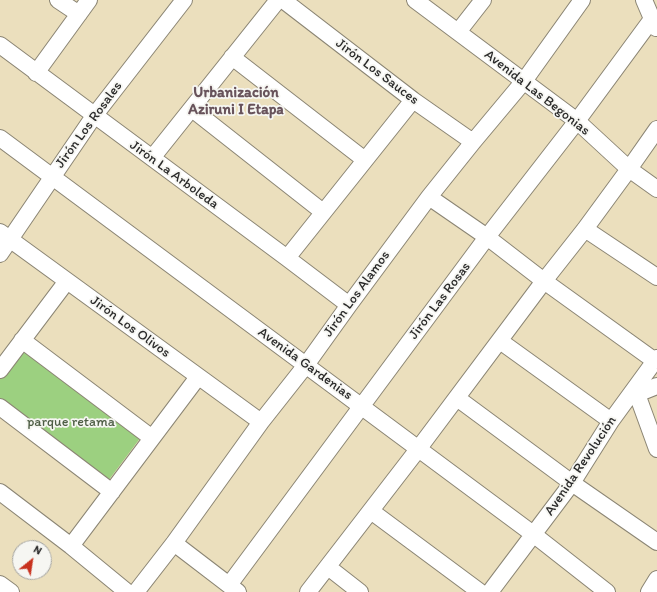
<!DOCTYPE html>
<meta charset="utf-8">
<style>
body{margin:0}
#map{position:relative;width:657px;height:592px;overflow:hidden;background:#ebdfbd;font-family:Itim,sans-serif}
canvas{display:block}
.north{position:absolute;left:12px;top:540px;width:40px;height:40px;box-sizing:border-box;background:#f6f6f2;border:1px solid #a5a5a2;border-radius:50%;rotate:30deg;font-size:11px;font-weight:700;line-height:16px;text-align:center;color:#2b2b2b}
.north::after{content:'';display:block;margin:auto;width:14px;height:18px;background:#c8321e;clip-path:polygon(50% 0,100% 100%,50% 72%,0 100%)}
</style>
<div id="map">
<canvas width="657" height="592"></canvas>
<div class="north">N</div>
</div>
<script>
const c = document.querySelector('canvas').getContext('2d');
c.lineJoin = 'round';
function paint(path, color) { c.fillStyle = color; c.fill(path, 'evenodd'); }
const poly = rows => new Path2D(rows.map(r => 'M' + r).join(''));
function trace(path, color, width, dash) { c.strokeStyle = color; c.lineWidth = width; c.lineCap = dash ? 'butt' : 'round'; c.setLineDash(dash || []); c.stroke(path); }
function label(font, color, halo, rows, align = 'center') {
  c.font = font + ' Itim,sans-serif'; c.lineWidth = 3.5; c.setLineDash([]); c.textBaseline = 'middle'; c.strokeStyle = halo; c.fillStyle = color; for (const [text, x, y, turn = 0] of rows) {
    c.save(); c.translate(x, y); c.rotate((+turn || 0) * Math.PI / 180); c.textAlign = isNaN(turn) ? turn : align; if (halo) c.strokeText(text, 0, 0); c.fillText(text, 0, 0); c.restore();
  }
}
paint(poly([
 [18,346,141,437,105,485,0,407,0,370]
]), '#9cd080');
const minor = poly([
 [58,0,79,14],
 [283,0,413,100,473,142],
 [415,0,577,121,629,169,657,189],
 [644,0,656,28],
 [458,32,483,0],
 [0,45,287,258,349,305],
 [232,57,365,160],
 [36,73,89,0],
 [192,109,323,212],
 [0,138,533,534,607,592],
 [152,158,278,0],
 [429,197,487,237,544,281,655,361],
 [585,229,657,277],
 [0,232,261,422],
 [0,254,94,116,184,0],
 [287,258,413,100],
 [22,340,152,438],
 [500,341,611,421],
 [0,370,67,281],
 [637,394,657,449],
 [629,397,657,386],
 [457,398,572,483,657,542],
 [0,407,112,492],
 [0,492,71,546,127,592],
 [371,511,480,592],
 [174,543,238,592],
 [71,546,198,377],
 [328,567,360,592],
 [0,584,11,592],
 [229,585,487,237,577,121,652,19],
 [136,592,174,543,261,422,306,365,349,305,429,197,473,142,524,81,582,0],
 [308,592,419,448,544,281,585,229,629,169,657,129],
 [490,592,572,483,611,421,657,358],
 [649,592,657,579]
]);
trace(minor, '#8b8574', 18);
trace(minor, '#fff', 16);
label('14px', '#2b2b2b', '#f6f6f2', [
 ["Jirón Los Sauces",377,72,37],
 ["Avenida Las Begonias",537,93,38],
 ["Jirón Los Rosales",89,125,-54],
 ["Jirón La Arboleda",174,175,36],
 ["Jirón Los Alamos",357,294,-54],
 ["Jirón Las Rosas",440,301,-53],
 ["Jirón Los Olivos",130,327,36],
 ["Avenida Gardenias",305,364,36],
 ["Avenida Revolución",581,466,-56]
]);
label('14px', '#4d5d44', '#f6f6f2', [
 ["parque retama",71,422]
]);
label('bold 15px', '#68535b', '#f6f6f2', [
 ["Urbanización",236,93],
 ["Aziruni I Etapa",236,110]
]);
</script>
